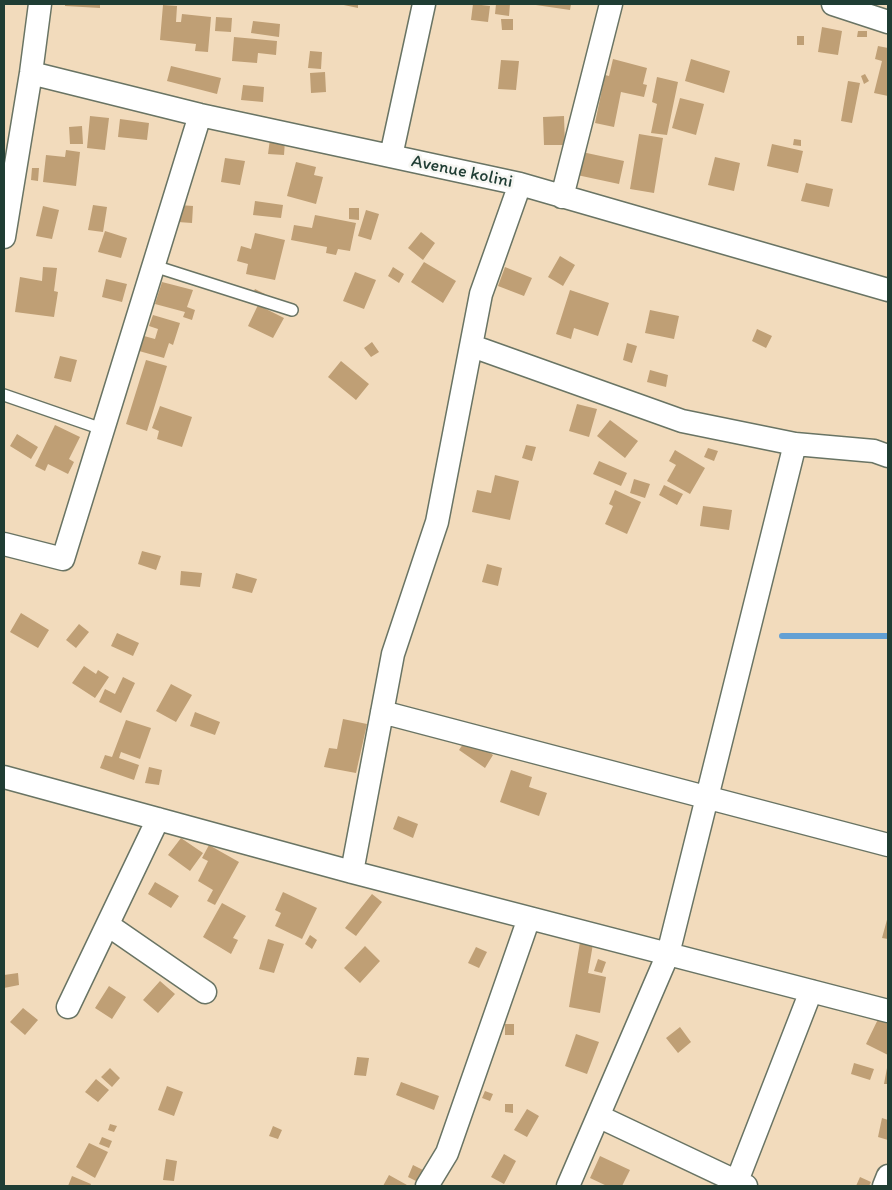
<!DOCTYPE html>
<style>
body{margin:0}
#map{position:relative;width:892px;height:1190px;overflow:hidden;background:#f2dbbc;font-family:Itim,sans-serif}
canvas{display:block}
.frame{position:absolute;inset:0;border:5px solid #1f3d34;pointer-events:none}
</style>
<div id="map">
<canvas width="892" height="1190"></canvas>
<div class="frame"></div>
</div>
<script>
const c = document.querySelector('canvas').getContext('2d');
c.lineJoin = 'round';
const poly = rows => new Path2D(rows.map(r => 'M' + r).join(''));
function trace(path, color, width, dash) { c.strokeStyle = color; c.lineWidth = width; c.lineCap = dash ? 'butt' : 'round'; c.setLineDash(dash || []); c.stroke(path); }
function paint(path, color) { c.fillStyle = color; c.fill(path, 'evenodd'); }
function label(font, color, halo, rows, align = 'center') {
  c.font = font + ' Itim,sans-serif'; c.lineWidth = 5; c.setLineDash([]); c.textBaseline = 'middle'; c.strokeStyle = halo; c.fillStyle = color; for (const [text, x, y, turn = 0] of rows) {
    c.save(); c.translate(x, y); c.rotate((+turn || 0) * Math.PI / 180); c.textAlign = isNaN(turn) ? turn : align; if (halo) c.strokeText(text, 0, 0); c.fillText(text, 0, 0); c.restore();
  }
}
trace(poly([
 [782,636,888,636]
]), '#63a0d4', 6);
paint(poly([
 [65,4,100,4,100,8,65,6],
 [339,4,358,4,358,8],
 [473,4,490,6,488,22,471,20],
 [496,4,510,4,509,16,495,14],
 [529,4,571,4,570,10],
 [163,5,177,6,176,22,181,22,182,14,211,17,208,52,195,51,196,44,160,40],
 [216,17,232,18,231,32,215,31],
 [501,19,513,19,513,30,502,30],
 [253,21,280,24,279,37,251,33],
 [822,27,842,31,838,55,818,52],
 [858,31,867,31,867,37,857,37],
 [797,36,804,36,804,45,797,45],
 [234,37,277,41,276,55,258,53,257,63,232,61],
 [878,46,888,48,888,96,874,93,882,61,875,59],
 [310,51,322,52,321,69,308,68],
 [613,59,647,68,643,84,647,85,644,97,621,92,614,127,595,123,605,75,609,76],
 [691,59,730,71,724,93,685,81],
 [501,60,519,61,516,90,498,89],
 [171,66,221,78,217,94,167,81],
 [325,72,326,92,311,93,310,73],
 [865,74,869,81,864,84,861,76],
 [657,77,678,82,667,135,651,133,657,104,652,102],
 [848,81,860,83,852,123,841,121],
 [243,85,264,87,263,102,241,100],
 [680,98,704,104,696,135,672,128],
 [90,116,109,118,105,150,87,148],
 [564,116,565,145,544,145,543,117],
 [120,119,149,123,147,140,118,137],
 [82,126,83,144,70,144,69,127],
 [639,134,663,138,654,193,630,189],
 [270,139,285,141,284,155,268,154],
 [794,139,801,140,801,146,793,145],
 [772,144,803,151,798,173,767,166],
 [66,150,80,152,76,186,43,182,46,155,65,157],
 [582,152,624,161,619,184,577,175],
 [715,157,740,163,734,191,708,185],
 [225,158,245,161,240,185,221,182],
 [296,162,316,167,314,175,323,177,316,204,287,196],
 [32,168,39,168,38,181,31,180],
 [806,183,833,189,829,207,801,201],
 [255,201,283,205,281,218,253,215],
 [93,205,107,207,103,232,88,230],
 [179,205,193,206,192,223,178,222],
 [43,206,59,210,52,239,36,236],
 [349,208,359,208,359,220,349,219],
 [366,210,379,214,371,240,358,236],
 [315,215,356,223,350,251,338,249,336,255,326,253,327,247,291,240,294,225,312,228],
 [105,231,127,238,121,258,98,252],
 [421,232,435,243,423,260,408,248],
 [255,233,285,240,275,280,246,274,248,264,237,261,241,246,251,249],
 [560,256,575,265,563,286,548,277],
 [424,262,456,281,443,303,411,282],
 [43,267,57,268,54,291,58,292,54,317,15,312,20,277,42,281],
 [393,267,404,274,399,283,388,276],
 [505,267,532,278,524,296,498,286],
 [355,272,376,280,364,309,343,301],
 [106,279,127,284,122,302,102,297],
 [162,282,193,290,187,307,195,310,192,320,183,317,185,312,155,304],
 [255,289,265,294,261,303,250,299],
 [570,290,609,303,598,336,574,328,571,339,556,334],
 [258,305,284,318,273,338,248,326],
 [650,310,679,316,674,339,645,333],
 [153,315,180,323,173,345,169,343,164,358,139,351,144,336,155,339,158,329,149,326],
 [757,329,772,336,766,348,752,341],
 [372,342,379,352,371,357,364,348],
 [627,343,637,346,632,363,623,360],
 [60,356,77,360,71,382,54,378],
 [146,360,167,366,147,431,126,424],
 [341,361,369,384,356,400,328,377],
 [650,370,668,375,666,387,647,382],
 [577,404,597,409,589,437,569,431],
 [160,406,192,417,182,447,157,439,159,431,152,428],
 [610,420,638,441,625,458,597,436],
 [55,425,80,437,69,459,74,462,68,474,48,464,45,471,35,466],
 [17,434,38,447,31,459,10,446],
 [526,445,536,447,532,461,522,458],
 [708,448,718,451,714,461,704,457],
 [675,450,705,468,690,494,667,481,676,465,669,461],
 [599,461,627,473,621,486,593,474],
 [495,475,519,481,510,520,472,512,477,490,491,493],
 [634,479,650,484,645,498,630,493],
 [664,485,683,494,677,505,659,495],
 [615,490,641,502,627,534,605,524,613,506,609,504],
 [703,506,732,510,729,530,700,526],
 [142,551,161,556,156,570,138,564],
 [487,564,502,568,498,586,482,582],
 [181,571,202,573,200,587,180,585],
 [236,573,257,579,252,593,232,588],
 [21,613,49,630,38,648,10,632],
 [79,624,89,632,76,648,66,640],
 [117,633,139,643,133,656,111,646],
 [84,666,96,674,98,670,109,677,95,698,72,683],
 [123,677,135,683,121,713,99,702,105,689,115,694],
 [171,684,192,695,176,722,156,711],
 [195,712,220,722,215,735,190,726],
 [343,719,367,724,356,773,324,767,329,748,337,749],
 [126,720,151,728,140,759,121,752,119,758,139,765,134,780,100,768,105,755,112,757],
 [467,738,493,755,485,768,459,750],
 [149,767,162,770,159,785,145,783],
 [511,770,532,777,529,787,547,793,539,816,500,802],
 [398,816,418,824,413,838,393,829],
 [181,838,203,853,190,871,168,855],
 [209,845,239,862,215,905,207,901,213,890,198,881,208,861,202,858],
 [155,882,179,896,171,908,148,894],
 [283,892,317,908,302,939,275,926,281,913,275,910],
 [372,894,382,902,356,936,345,928],
 [222,903,246,916,233,938,238,940,231,954,203,937],
 [888,916,888,939,882,938],
 [310,935,317,940,312,949,305,944],
 [268,939,284,944,274,973,259,969],
 [580,942,593,944,588,973,606,977,600,1013,569,1007],
 [365,946,380,961,360,983,344,968],
 [476,947,487,952,479,968,468,963],
 [598,959,606,962,602,973,594,971],
 [18,973,19,985,4,988,4,975],
 [160,981,175,994,158,1013,143,1000],
 [109,986,126,997,112,1019,95,1008],
 [23,1008,38,1020,25,1035,10,1022],
 [882,1011,888,1014,888,1055,866,1044],
 [505,1024,514,1024,514,1035,505,1035],
 [680,1027,691,1042,678,1053,666,1038],
 [576,1034,599,1042,587,1074,565,1066],
 [357,1057,369,1058,366,1076,354,1075],
 [854,1063,874,1069,870,1080,851,1074],
 [110,1068,120,1078,112,1087,101,1077],
 [887,1068,888,1068,888,1084,884,1084],
 [96,1079,109,1090,98,1102,85,1092],
 [401,1082,439,1096,434,1110,396,1095],
 [167,1086,183,1092,174,1116,158,1110],
 [485,1091,493,1094,490,1101,482,1098],
 [505,1104,513,1104,513,1113,505,1112],
 [527,1109,539,1116,527,1137,514,1130],
 [882,1118,888,1120,888,1140,878,1137],
 [110,1124,117,1126,114,1132,108,1130],
 [273,1126,282,1130,278,1139,269,1136],
 [102,1137,112,1141,109,1148,99,1144],
 [89,1143,108,1152,95,1178,76,1167],
 [504,1154,516,1161,504,1184,491,1177],
 [600,1156,630,1170,622,1186,607,1186,590,1178],
 [166,1159,177,1161,174,1181,163,1180],
 [413,1165,425,1171,420,1183,408,1177],
 [389,1175,407,1185,406,1186,383,1186],
 [72,1176,91,1184,90,1186,68,1186],
 [860,1177,871,1182,869,1186,856,1186]
]), '#bf9f75');
const service = poly([
 [154,266,292,310],
 [4,395,105,430]
]);
const minor = poly([
 [833,4,888,22],
 [31,73,200,115,520,184,888,290],
 [391,156,424,4],
 [562,197,611,4],
 [4,237,31,73,40,4],
 [472,346,682,421,795,444,874,451,888,456],
 [4,544,63,559,200,115],
 [382,712,888,845],
 [4,777,352,872,888,1011],
 [352,872,393,654,437,522,481,294,520,184],
 [108,925,205,992],
 [68,1007,158,819],
 [600,1117,746,1186],
 [737,1181,811,991],
 [427,1186,447,1153,529,918],
 [568,1186,668,954,795,444],
 [884,1186,888,1176]
]);
trace(service, '#697464', 14);
trace(minor, '#697464', 25);
trace(service, '#fff', 11);
trace(minor, '#fff', 22);
label('18px', '#1f3d34', '#f6f6f2', [
 ["Avenue kolini",462,172,12]
]);
</script>
